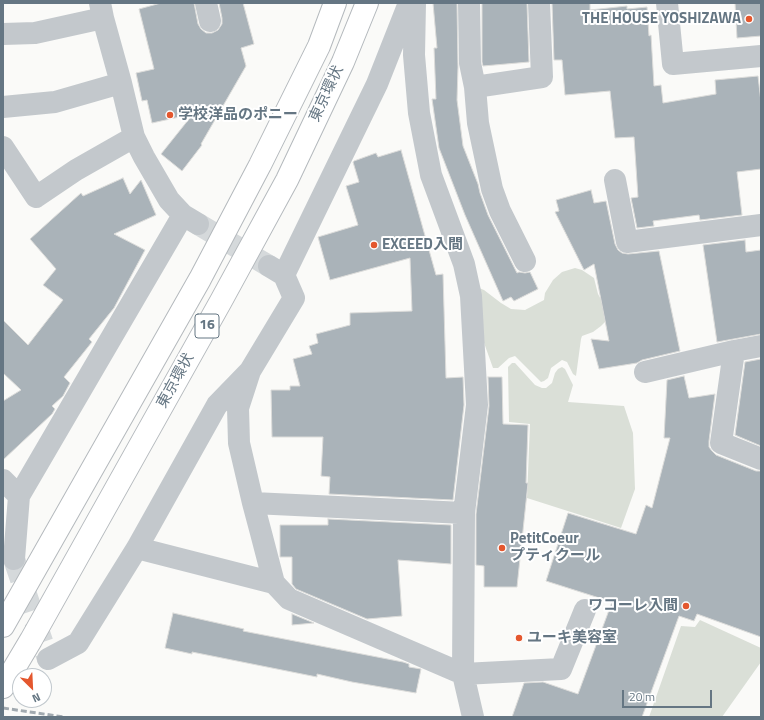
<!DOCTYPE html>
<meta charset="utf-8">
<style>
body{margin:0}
#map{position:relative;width:764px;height:720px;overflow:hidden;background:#fafaf8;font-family:"Titillium Web",sans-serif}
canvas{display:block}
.frame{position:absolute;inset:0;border:4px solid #657683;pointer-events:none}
.north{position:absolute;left:12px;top:668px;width:40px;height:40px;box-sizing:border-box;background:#fff;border:1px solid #c1c8cd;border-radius:50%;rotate:156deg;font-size:11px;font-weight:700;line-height:16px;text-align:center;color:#657683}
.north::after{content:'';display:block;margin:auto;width:14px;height:18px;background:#e4572e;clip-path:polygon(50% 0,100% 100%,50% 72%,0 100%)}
.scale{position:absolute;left:622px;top:690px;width:90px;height:18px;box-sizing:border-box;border:2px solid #657683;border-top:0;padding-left:5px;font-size:12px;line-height:14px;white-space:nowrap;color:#657683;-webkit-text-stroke:3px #fff;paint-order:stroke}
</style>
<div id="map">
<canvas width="764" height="720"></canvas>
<div class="frame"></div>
<div class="north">N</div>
<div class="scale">20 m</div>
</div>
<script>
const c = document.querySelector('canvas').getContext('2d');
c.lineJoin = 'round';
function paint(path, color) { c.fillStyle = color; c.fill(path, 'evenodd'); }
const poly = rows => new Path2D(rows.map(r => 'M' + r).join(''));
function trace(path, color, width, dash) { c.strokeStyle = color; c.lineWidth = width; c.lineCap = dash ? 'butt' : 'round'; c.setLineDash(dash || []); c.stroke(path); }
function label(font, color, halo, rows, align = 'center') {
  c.font = font + ' "Titillium Web","Noto Sans JP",sans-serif'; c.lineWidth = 4; c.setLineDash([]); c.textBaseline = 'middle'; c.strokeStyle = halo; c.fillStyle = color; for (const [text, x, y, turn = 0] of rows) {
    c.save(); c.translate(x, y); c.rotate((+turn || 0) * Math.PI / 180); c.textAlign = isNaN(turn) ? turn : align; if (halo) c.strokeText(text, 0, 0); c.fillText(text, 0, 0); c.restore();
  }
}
paint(poly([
 [575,268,582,270,594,278,598,294,604,305,605,322,601,326,593,332,582,336,581,339,576,376,573,374,567,362,562,360,551,368,548,378,544,381,541,382,515,356,509,358,498,368,493,368,483,340,479,288,484,290,501,303,511,309,525,310,544,300,545,293,553,280,562,272],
 [512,363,515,363,535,385,542,388,546,388,552,383,555,373,558,369,562,367,565,369,573,385,568,402,624,406,633,433,635,489,621,528,527,498,530,424,509,422,508,367],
 [700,620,761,648,761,662,722,717,649,717,681,626,695,627]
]), '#dadfd7');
const building = poly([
 [161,3,194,3,198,24,201,29,206,33,212,33,218,30,222,24,222,18,219,3,243,3,254,44,241,48,246,66,201,144,202,145,182,171,161,154,193,114,152,123,147,100,142,101,136,73,154,69,139,9,161,3],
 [433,3,457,3,458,67,457,100,463,146,478,184,480,193,488,215,517,273,519,272,525,273,530,272,538,289,514,301,511,297,503,301,465,215,439,148,432,99,436,99,434,48,437,48,433,3],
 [482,3,527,3,529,62,483,66,482,62,482,3],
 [552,3,590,3,590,10,627,6,627,9,647,7,649,36,651,35,654,86,661,85,663,103,716,94,715,80,758,76,761,102,761,169,737,172,742,215,700,220,699,215,653,221,654,226,637,228,631,198,638,197,634,137,615,138,610,91,565,95,562,60,554,60,552,3],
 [735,3,761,3,761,36,737,38,735,3],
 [401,150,436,275,443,274,446,378,463,377,464,405,453,500,329,494,330,477,321,476,323,437,272,437,271,390,290,390,290,386,300,386,293,359,312,354,309,346,318,343,316,334,350,325,350,313,412,311,410,258,330,280,318,237,358,225,346,186,359,182,353,162,354,161,376,153,378,157,401,150],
 [123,178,130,194,141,180,156,215,114,234,145,250,114,308,89,339,92,342,64,377,70,383,63,396,52,406,55,409,52,414,3,460,3,401,21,390,3,373,3,320,28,345,63,300,43,285,56,269,30,239,81,193,83,196,123,178],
 [591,190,594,203,606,201,615,244,618,250,622,253,628,254,659,251,680,351,642,360,637,363,599,369,591,339,609,341,594,264,584,270,555,212,559,211,556,200,591,190],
 [745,240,746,252,761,250,761,334,717,342,703,245,745,240],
 [761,359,761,446,735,435,745,362,761,359],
 [684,376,689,398,715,394,709,441,709,447,712,451,716,455,756,471,761,471,761,637,697,614,694,621,679,616,642,717,512,717,524,683,543,682,578,694,612,602,546,581,568,513,636,534,646,505,652,508,670,438,664,438,667,380,684,376],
 [488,377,502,377,503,424,528,425,526,483,528,483,517,587,484,587,484,566,476,565,476,514,489,406,488,377],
 [328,519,451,525,451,564,398,560,402,616,367,619,296,589,292,584,292,557,280,557,280,525,328,525,328,519],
 [173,613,244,629,243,631,403,662,409,664,409,667,421,669,416,693,352,682,317,674,317,677,192,652,192,654,165,648,173,613],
 [292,614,314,623,292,625,292,614]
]);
paint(building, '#aab3b9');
trace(building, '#dcdcda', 1);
trace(poly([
 [198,224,269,266],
 [14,559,48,659]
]), '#d5d9db', 22, [22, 11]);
const highway = poly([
 [3,626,200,279,260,165,319,46,335,3],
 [3,687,31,640,221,301,287,180,343,62,367,3]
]);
trace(highway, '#b4b9bd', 24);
trace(poly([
 [100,3,103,18,121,83,134,137,144,157,169,200,183,215,198,224],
 [206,3,210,21],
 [415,3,414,55,419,113,431,175,464,264,471,296,477,405,464,513,463,674,473,717],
 [469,3,470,63,475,87,478,123,492,189,500,211,525,261],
 [667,3,673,64,761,56],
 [3,34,35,33,103,18],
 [475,87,542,77,539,3],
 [3,107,55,102,121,83],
 [3,147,36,197,76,170,134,137],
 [615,180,627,242,761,225],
 [284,275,377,84,409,3],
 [734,351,721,443,761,459],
 [250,371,238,408,239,443,253,503,261,533,274,583,289,599,463,674,561,669,585,610],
 [645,372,734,351,761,346],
 [3,480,19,496],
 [253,503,464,513],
 [137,548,274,583],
 [14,559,19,496,183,215],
 [48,659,78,643,137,548,217,405,250,371,294,298,284,275,269,266]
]), '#c3c8cc', 22);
trace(highway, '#fff', 22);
trace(poly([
 [3,708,64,717]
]), '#a2aab0', 3, [6, 3]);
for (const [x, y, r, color] of [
 [749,19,4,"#e4572e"],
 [170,115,4,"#e4572e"],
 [374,245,4,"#e4572e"],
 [502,548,4,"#e4572e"],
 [686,606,4,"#e4572e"],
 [519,638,4,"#e4572e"]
]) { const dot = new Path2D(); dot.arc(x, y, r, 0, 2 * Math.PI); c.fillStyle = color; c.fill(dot); trace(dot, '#fff', 1.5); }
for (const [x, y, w] of [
 [207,326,24]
]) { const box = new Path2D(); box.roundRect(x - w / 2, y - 12, w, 24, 3); c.fillStyle = '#fff'; c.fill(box); trace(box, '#657683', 1); }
label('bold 14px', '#657683', null, [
 ["16",207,326]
]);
label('bold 15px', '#657683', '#fff', [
 ["THE HOUSE YOSHIZAWA",741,19,"right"],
 ["学校洋品のポニー",178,115],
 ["EXCEED入間",382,245],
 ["PetitCoeur",510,539],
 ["プティクール",510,556],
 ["ワコーレ入間",678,606,"right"],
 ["ユーキ美容室",527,638]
], 'left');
label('15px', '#657683', '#fff', [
 ["東京環状",327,94,-65],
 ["東京環状",176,381,-61]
]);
</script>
